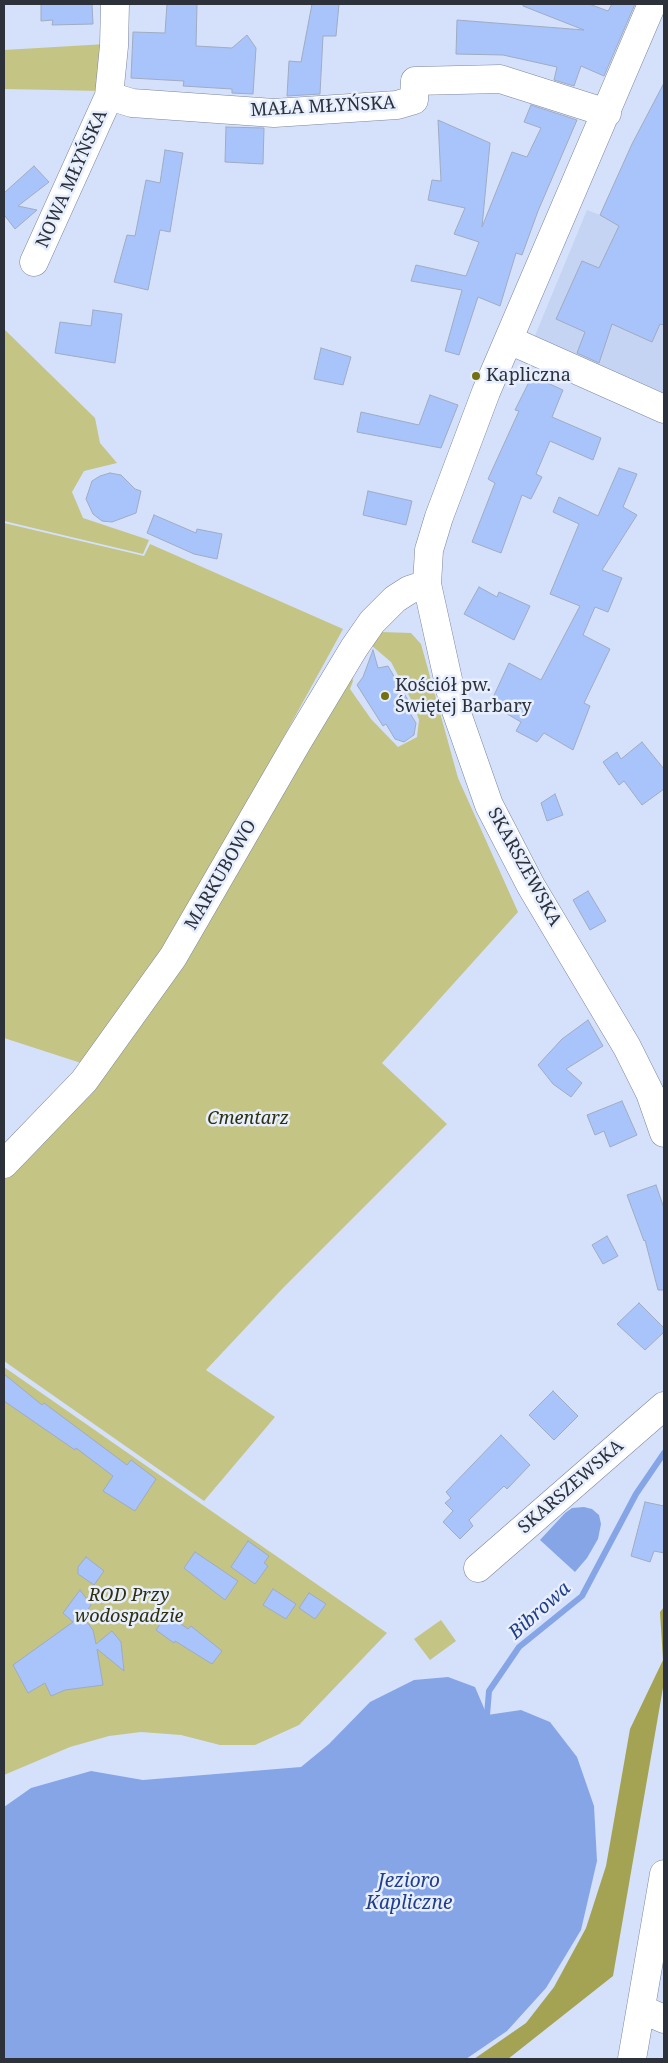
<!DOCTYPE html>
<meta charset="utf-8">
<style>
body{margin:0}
#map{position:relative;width:668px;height:2063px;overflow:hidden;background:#d5e1fa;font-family:"Noto Serif",serif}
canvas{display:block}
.frame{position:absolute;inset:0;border:5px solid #2c313a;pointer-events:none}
</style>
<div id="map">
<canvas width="668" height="2063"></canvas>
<div class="frame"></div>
</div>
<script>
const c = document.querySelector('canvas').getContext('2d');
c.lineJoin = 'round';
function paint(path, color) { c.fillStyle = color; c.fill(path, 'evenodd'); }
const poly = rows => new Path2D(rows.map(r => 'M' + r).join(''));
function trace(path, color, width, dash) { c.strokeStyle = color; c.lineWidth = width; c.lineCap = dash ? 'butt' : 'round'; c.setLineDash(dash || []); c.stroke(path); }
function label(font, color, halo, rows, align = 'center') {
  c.font = font + ' "Noto Serif",serif'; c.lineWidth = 5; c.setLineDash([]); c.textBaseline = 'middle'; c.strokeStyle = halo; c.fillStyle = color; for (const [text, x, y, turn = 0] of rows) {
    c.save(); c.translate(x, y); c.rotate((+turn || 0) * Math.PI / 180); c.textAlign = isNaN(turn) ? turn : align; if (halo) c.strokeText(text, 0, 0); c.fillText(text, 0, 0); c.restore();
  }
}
paint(poly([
 [633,144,664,160,664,410,534,338,587,210,600,215]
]), '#c5d4f3');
paint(poly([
 [106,44,102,91,4,89,4,50],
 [4,329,95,418,100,443,117,463,84,471,72,492,83,518,149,540,143,554,4,521],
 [4,523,144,556,150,544,343,629,220,853,167,943,81,1063,4,1038],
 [381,632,411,633,421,644,458,778,518,912,382,1063,447,1124,283,1288,206,1370,275,1417,204,1501,4,1361,4,1179,97,1083,351,672,353,681,350,689,371,719,398,747,417,737,419,720,414,705,391,662,371,645],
 [4,1367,387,1633,299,1725,255,1745,220,1745,181,1735,141,1732,109,1736,70,1747,4,1775],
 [441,1620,456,1641,430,1660,414,1639]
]), '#c4c484');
paint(poly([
 [664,1607,664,1682,613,1976,508,2059,474,2059,526,2023,554,1987,586,1928,606,1866,630,1729,663,1660,660,1612]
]), '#a4a353');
paint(poly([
 [584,1507,592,1509,599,1515,601,1524,598,1539,587,1558,575,1572,540,1540,565,1513,572,1508],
 [448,1677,475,1687,487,1715,521,1710,550,1722,577,1757,594,1806,597,1861,581,1930,546,1988,507,2031,466,2059,4,2059,4,1807,31,1788,91,1771,143,1780,301,1767,329,1744,370,1702,414,1680]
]), '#86a5e7');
trace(poly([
 [487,1715,489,1691,519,1647,582,1596,636,1494,664,1453]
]), '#86a5e7', 6);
const building = poly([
 [41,4,92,4,93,24,52,25,53,20,41,21,41,4],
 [167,4,197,4,196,46,232,48,247,35,256,48,253,94,232,93,232,89,183,86,184,81,131,78,133,32,165,33,167,4],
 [312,4,339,4,336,36,323,36,320,94,287,96,289,61,301,62,312,4],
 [523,4,589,4,608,11,612,4,635,4,604,76,581,66,574,86,554,80,557,67,503,55,456,54,457,20,584,30,523,6,523,4],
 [664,83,664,325,660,324,652,342,612,324,599,363,577,353,585,332,556,319,582,261,599,268,619,226,600,215,632,144,664,83],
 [531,105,577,120,538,211,522,255,516,253,500,306,478,297,459,355,445,351,462,290,411,281,416,265,466,276,479,242,454,234,465,208,428,200,432,180,441,181,438,120,490,143,482,227,512,152,527,157,541,128,524,122,531,105],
 [226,127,264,128,263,164,225,162,226,127],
 [165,150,183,153,170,232,160,230,148,290,114,282,127,235,135,236,146,180,160,183,165,150],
 [34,166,49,182,18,206,37,210,15,229,5,216,4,217,4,193,34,166],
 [93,310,122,314,115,363,55,353,60,322,91,326,93,310],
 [321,348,351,357,343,385,314,379,321,348],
 [532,376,563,390,552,417,601,438,593,460,550,441,536,474,542,477,531,499,522,495,501,553,472,542,495,483,488,479,519,411,515,410,532,376],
 [430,395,458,405,441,448,357,432,361,412,419,425,430,395],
 [619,468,637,474,623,507,637,515,602,570,622,578,608,612,595,607,583,635,610,649,584,703,590,706,573,750,544,733,537,742,516,731,521,722,490,704,509,663,541,680,580,606,550,594,579,524,553,512,559,497,598,516,619,468],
 [110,473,121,475,135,489,141,491,136,513,112,522,102,521,93,514,86,499,92,481,100,476,110,473],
 [368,491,412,501,406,525,363,515,368,491],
 [154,515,196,533,197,529,222,534,217,559,194,554,147,533,154,515],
 [479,587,497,597,499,592,530,606,514,640,464,614,479,587],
 [373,650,378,668,388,666,412,707,408,710,416,723,414,735,404,742,395,739,386,724,383,726,357,685,363,677,373,650],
 [642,742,664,769,664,789,642,805,624,781,619,785,603,762,617,752,621,759,642,742],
 [555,794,563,815,547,821,541,803,555,794],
 [588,891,606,921,590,930,573,900,588,891],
 [588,1020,603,1046,566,1069,582,1083,571,1097,553,1084,538,1065,562,1039,588,1020],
 [622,1101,637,1135,610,1147,604,1131,595,1135,587,1115,622,1101],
 [656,1185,664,1208,664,1290,658,1290,645,1240,644,1241,627,1195,656,1185],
 [607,1236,618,1256,603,1264,592,1245,607,1236],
 [639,1303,664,1328,664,1332,645,1350,617,1324,639,1303],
 [4,1374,42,1405,44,1403,127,1465,131,1460,156,1479,135,1511,103,1491,113,1476,76,1448,75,1450,4,1401,4,1374],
 [553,1391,578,1416,554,1440,529,1415,553,1391],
 [501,1435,530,1465,507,1489,504,1486,469,1520,473,1526,460,1539,443,1522,453,1511,445,1503,451,1498,446,1492,501,1435],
 [645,1502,664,1506,664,1553,654,1551,650,1562,631,1556,645,1502],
 [248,1541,269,1556,264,1563,268,1566,255,1584,231,1567,248,1541],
 [195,1552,238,1581,225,1600,184,1568,195,1552],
 [86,1557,104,1571,94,1585,78,1574,78,1567,86,1557],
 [273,1589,296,1604,286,1619,263,1605,273,1589],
 [80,1590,91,1605,83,1617,93,1630,96,1644,112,1631,121,1642,124,1671,97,1649,103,1685,65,1690,51,1696,45,1683,28,1693,13,1665,73,1622,63,1613,80,1590],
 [309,1593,326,1604,315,1619,299,1608,309,1593],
 [167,1614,188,1629,191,1626,222,1651,212,1664,175,1641,174,1643,156,1630,167,1614]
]);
paint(building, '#a9c4fa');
trace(building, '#9fabc2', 1);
const minor = poly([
 [652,4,486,392,439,517,429,550,427,584,453,702,489,805,531,886,627,1047,650,1093,664,1133],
 [109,96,132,103,274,113,397,105,414,100,415,81,500,79,607,113],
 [34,262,109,96,114,46,115,4],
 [509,340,664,409],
 [4,1164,84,1081,173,957,298,741,354,648,372,622,395,599,409,590,427,584],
 [478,1568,664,1406],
 [641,2009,664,2019],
 [632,2059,664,1874]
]);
trace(minor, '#7b869c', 29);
trace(minor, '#fff', 28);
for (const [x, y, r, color] of [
 [476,376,5,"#727011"],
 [385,696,5,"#727011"]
]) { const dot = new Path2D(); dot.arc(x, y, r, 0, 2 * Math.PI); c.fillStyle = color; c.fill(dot); trace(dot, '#e7eefd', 2); }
label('18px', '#2c313a', '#e7eefd', [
 ["MAŁA MŁYŃSKA",323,107,-3],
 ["NOWA MŁYŃSKA",72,179,-66],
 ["SKARSZEWSKA",524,867,61],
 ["MARKUBOWO",221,875,-60],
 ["SKARSZEWSKA",571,1487,-41]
]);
label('18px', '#2c313a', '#e7eefd', [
 ["Kapliczna",486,376],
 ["Kościół pw.",395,686],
 ["Świętej Barbary",395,707]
], 'left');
label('italic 18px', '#2f2f0b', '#e7eefd', [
 ["Cmentarz",248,1119],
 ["ROD Przy",129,1596],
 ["wodospadzie",129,1617]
]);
label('italic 19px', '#203e8b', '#e7eefd', [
 ["Bibrowa",540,1611,-42],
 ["Jezioro",409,1882],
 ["Kapliczne",409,1904]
]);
</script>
